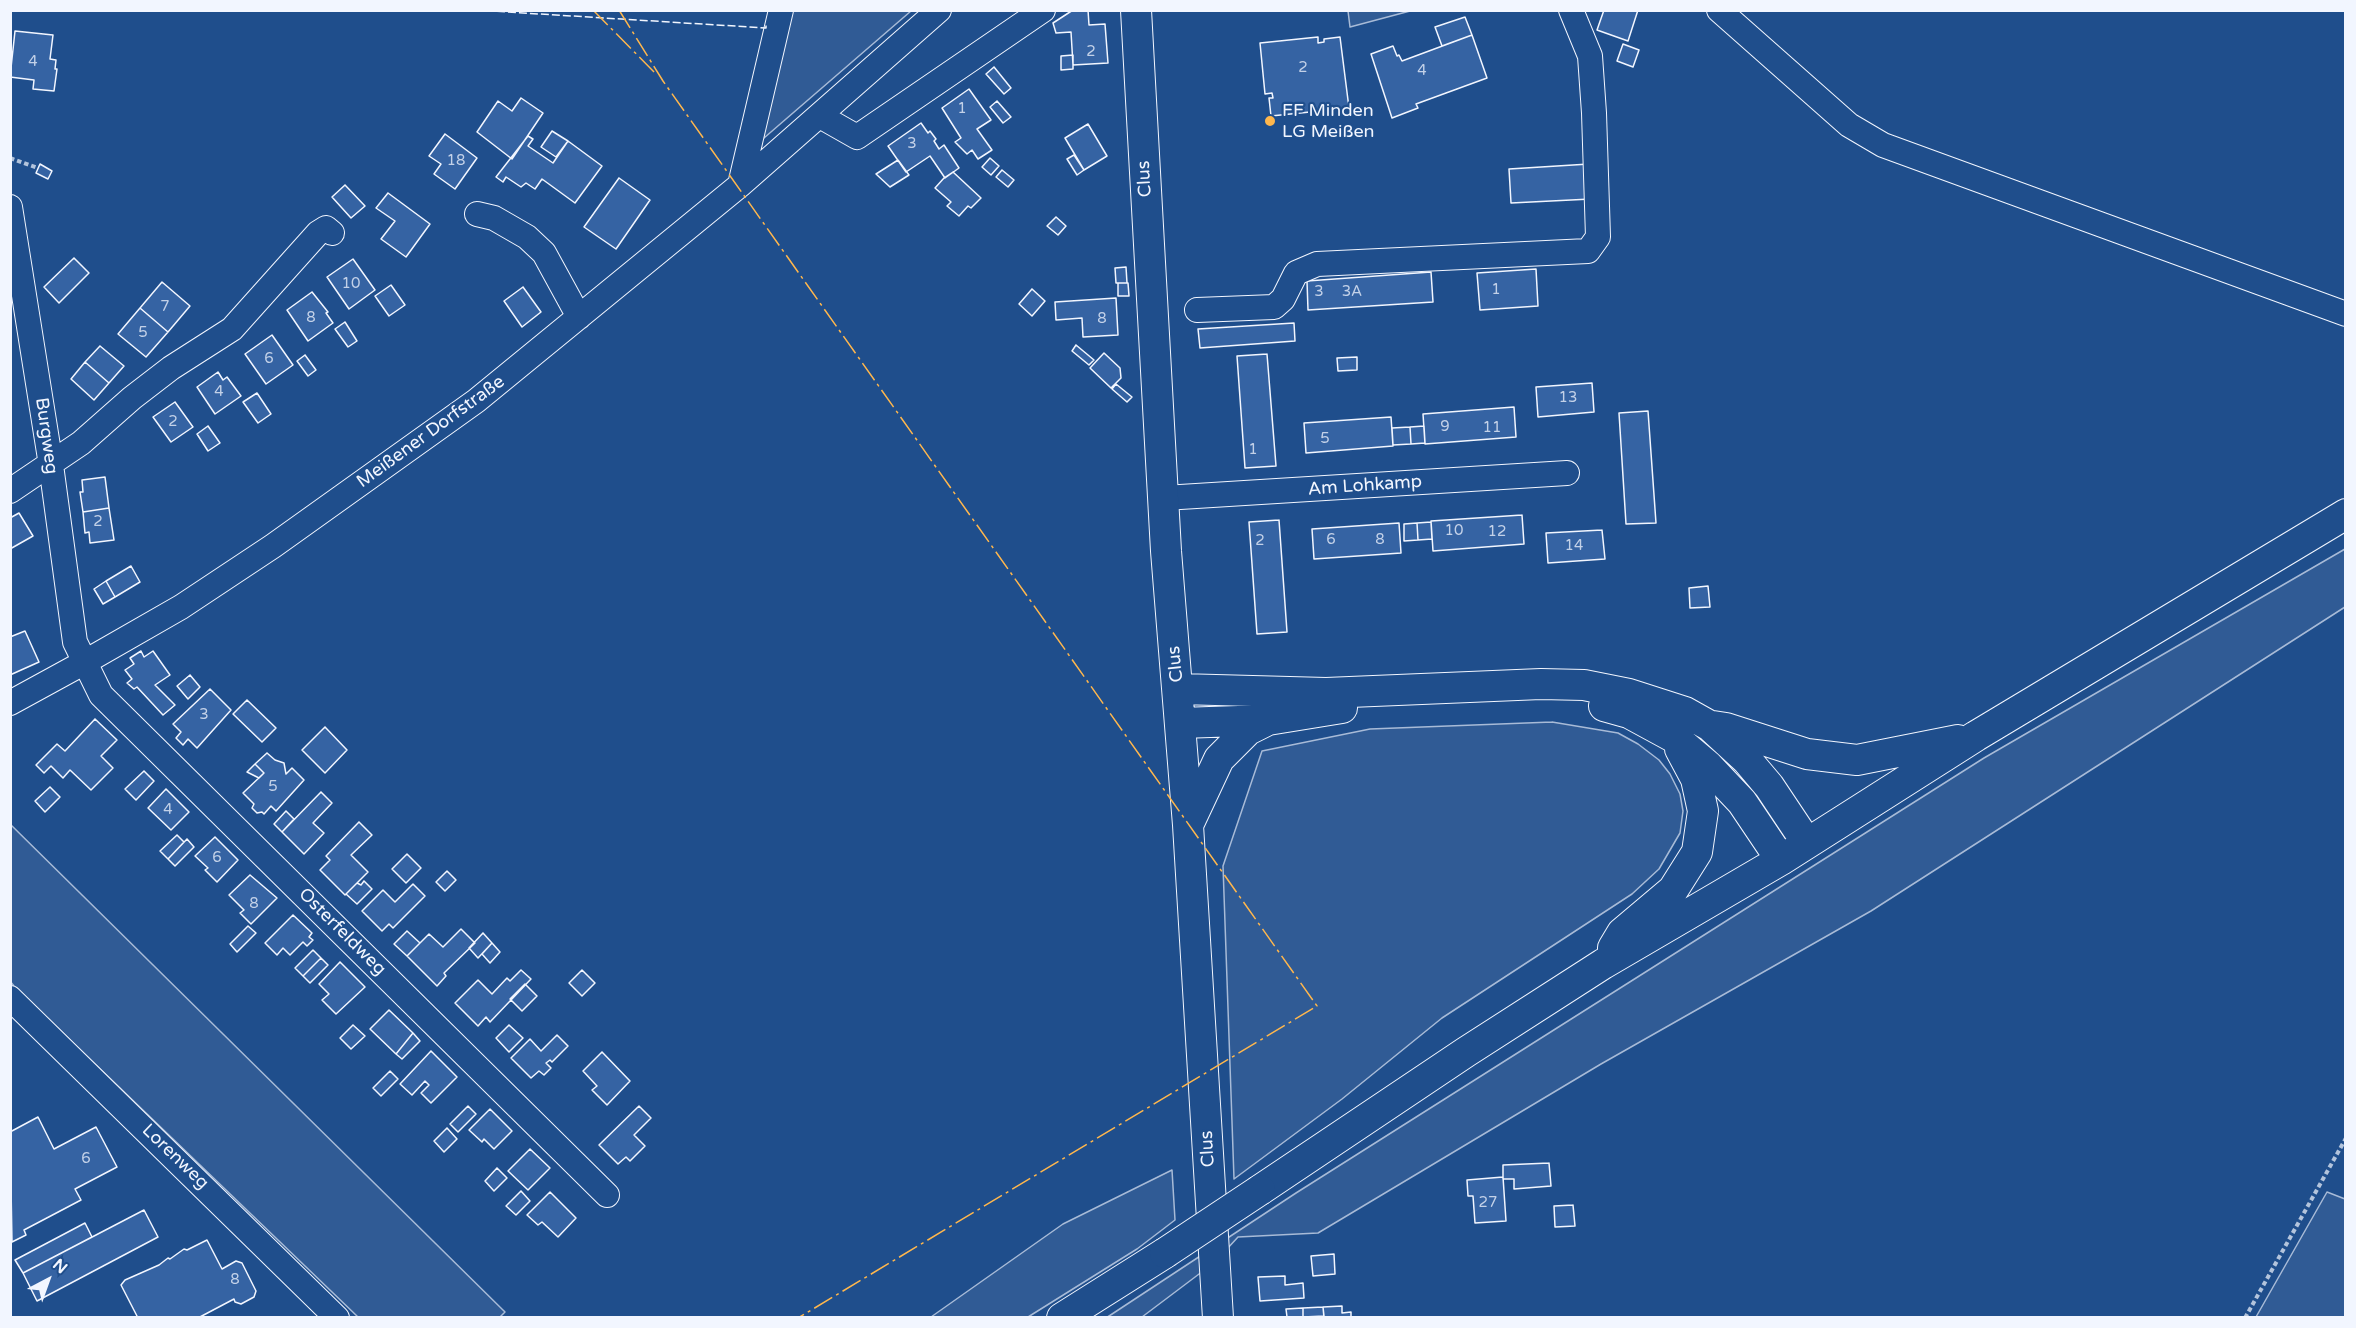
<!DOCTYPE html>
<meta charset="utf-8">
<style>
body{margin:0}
#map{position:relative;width:2356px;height:1328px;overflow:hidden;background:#1f4e8c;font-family:"Varela Round",sans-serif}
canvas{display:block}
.frame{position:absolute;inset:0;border:12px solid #f2f6ff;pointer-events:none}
.north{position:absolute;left:18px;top:1250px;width:60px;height:60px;-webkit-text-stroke:4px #1f4e8c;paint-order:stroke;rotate:41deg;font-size:16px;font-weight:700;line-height:24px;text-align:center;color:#f2f6ff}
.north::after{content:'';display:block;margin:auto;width:21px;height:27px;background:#f2f6ff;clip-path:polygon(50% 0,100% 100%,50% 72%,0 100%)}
</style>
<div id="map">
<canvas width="2356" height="1328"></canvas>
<div class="frame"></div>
<div class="north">N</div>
</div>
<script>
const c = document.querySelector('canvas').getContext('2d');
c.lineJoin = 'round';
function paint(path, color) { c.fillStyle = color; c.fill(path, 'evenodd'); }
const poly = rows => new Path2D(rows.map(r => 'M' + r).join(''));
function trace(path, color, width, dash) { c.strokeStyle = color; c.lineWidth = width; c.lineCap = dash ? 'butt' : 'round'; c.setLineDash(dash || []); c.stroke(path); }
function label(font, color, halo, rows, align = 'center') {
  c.font = font + ' "Varela Round",sans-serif'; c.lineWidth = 4.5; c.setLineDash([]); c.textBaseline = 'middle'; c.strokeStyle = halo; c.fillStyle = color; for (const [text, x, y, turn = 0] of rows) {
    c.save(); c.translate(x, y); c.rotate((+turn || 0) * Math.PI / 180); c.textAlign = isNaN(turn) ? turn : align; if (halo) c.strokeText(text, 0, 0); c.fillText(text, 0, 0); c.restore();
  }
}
const built = poly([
 [792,11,911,11,764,138,756,121,792,11],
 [1348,11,1348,10,1410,11,1350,27,1348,11],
 [2345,549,2345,607,1871,911,1601,1064,1318,1233,1238,1237,1215,1262,1142,1317,1106,1318,1296,1193,1984,758,2345,549],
 [1552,722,1618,733,1638,744,1659,760,1670,774,1680,794,1683,811,1680,833,1659,869,1632,894,1442,1018,1342,1099,1234,1179,1223,866,1262,751,1370,729,1552,722],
 [10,824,505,1312,499,1318,358,1317,14,986,10,981,10,824],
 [1172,1170,1175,1220,1137,1249,1028,1317,931,1317,1063,1224,1172,1170],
 [2327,1192,2345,1199,2345,1317,2256,1317,2327,1192]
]);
paint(built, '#305b95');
trace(built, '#a8bbd7', 1.5);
const building = poly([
 [1073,10,1088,10,1089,25,1105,24,1108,63,1073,65,1071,32,1056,33,1053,23,1073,10],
 [1604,10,1638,10,1628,41,1597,30,1604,10],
 [1465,17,1472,35,1442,46,1435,27,1465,17],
 [15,31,53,35,50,59,56,60,55,69,57,69,54,91,33,89,34,80,10,77,15,31],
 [1472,35,1487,78,1416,104,1418,108,1392,118,1371,54,1393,46,1397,56,1399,55,1402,61,1472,35],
 [1318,37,1318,43,1324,42,1324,39,1340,37,1349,108,1271,116,1269,98,1273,98,1272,93,1265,94,1260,43,1318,37],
 [1623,44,1639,50,1633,67,1617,61,1623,44],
 [1073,55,1073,69,1061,70,1061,56,1073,55],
 [994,67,1011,88,1004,94,986,74,994,67],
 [969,89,991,120,977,129,992,150,978,159,972,150,967,154,955,142,961,138,942,108,969,89],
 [521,98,543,113,512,159,477,132,498,101,512,111,521,98],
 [997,101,1011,117,1003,123,990,107,997,101],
 [921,123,928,133,930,131,936,139,934,141,939,149,944,145,959,168,945,178,930,156,906,172,888,146,921,123],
 [1088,124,1107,156,1084,170,1065,138,1088,124],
 [552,131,568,141,556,157,541,147,552,131],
 [445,134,477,158,455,189,434,174,441,164,429,156,445,134],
 [528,136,533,139,528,146,553,163,568,141,602,166,575,203,542,179,535,189,526,183,521,187,506,177,503,182,496,177,528,136],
 [1074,155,1084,170,1077,175,1067,159,1074,155],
 [990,158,999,166,991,175,982,167,990,158],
 [898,160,909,175,890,187,876,174,898,160],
 [40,164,52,171,48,179,36,173,40,164],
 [1589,164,1591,199,1511,203,1509,169,1589,164],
 [1002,170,1014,180,1008,187,996,177,1002,170],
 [953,172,981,198,971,208,968,206,959,216,947,206,951,202,935,188,944,178,953,172],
 [619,178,650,200,616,249,584,227,619,178],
 [345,185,365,206,351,218,332,197,345,185],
 [388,193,430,224,406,257,381,239,395,221,376,208,388,193],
 [1056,217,1066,226,1058,235,1047,226,1056,217],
 [74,258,89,273,59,303,44,287,74,258],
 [353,259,375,290,349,309,327,277,353,259],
 [1126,267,1127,283,1116,283,1115,268,1126,267],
 [1536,269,1538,306,1480,310,1477,273,1536,269],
 [1431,272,1433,302,1308,310,1307,281,1431,272],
 [162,282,190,306,168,332,140,308,162,282],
 [1118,283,1128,283,1129,296,1118,296,1118,283],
 [391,285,405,305,389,316,375,296,391,285],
 [523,287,541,312,522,327,504,301,523,287],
 [1032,289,1045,301,1032,316,1019,304,1032,289],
 [312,292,328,312,326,313,333,323,308,341,287,310,312,292],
 [1116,298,1118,335,1083,337,1082,318,1056,320,1055,302,1116,298],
 [140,308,168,332,146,357,118,334,140,308],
 [345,322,357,341,348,347,335,329,345,322],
 [1294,323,1295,341,1200,348,1198,329,1294,323],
 [272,335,293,365,266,384,245,354,272,335],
 [1076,345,1094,360,1089,365,1072,351,1076,345],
 [100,346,124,366,109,383,85,362,100,346],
 [1104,353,1120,368,1121,378,1111,388,1090,368,1104,353],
 [1267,354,1276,466,1245,468,1237,356,1267,354],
 [305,355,316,370,308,376,297,361,305,355],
 [1357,357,1357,370,1338,371,1337,358,1357,357],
 [85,362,109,383,94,400,71,379,85,362],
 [218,372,223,380,227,377,241,396,215,414,197,387,218,372],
 [1592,383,1594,412,1538,417,1536,387,1592,383],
 [1116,384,1132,397,1127,402,1112,389,1116,384],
 [257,393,271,414,258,423,243,402,257,393],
 [175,402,193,427,171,442,153,417,175,402],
 [1514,407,1516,437,1425,444,1423,414,1514,407],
 [1648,411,1656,523,1626,524,1619,413,1648,411],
 [1391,417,1393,446,1306,453,1304,423,1391,417],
 [208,426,220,443,208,451,197,434,208,426],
 [1424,426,1425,443,1411,444,1410,427,1424,426],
 [1410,427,1411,444,1393,445,1392,428,1410,427],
 [105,477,109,508,83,512,80,492,83,492,82,480,105,477],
 [109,508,114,540,90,543,89,532,85,533,83,512,109,508],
 [19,513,33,536,10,549,10,518,19,513],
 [1522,515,1524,544,1433,551,1431,521,1522,515],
 [1279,520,1287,632,1257,634,1249,522,1279,520],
 [1431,522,1432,539,1418,540,1417,523,1431,522],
 [1399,523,1401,553,1314,559,1312,529,1399,523],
 [1417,523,1418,540,1404,541,1404,524,1417,523],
 [1602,530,1605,559,1548,563,1546,533,1602,530],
 [131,566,140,582,115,597,106,581,131,566],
 [106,581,115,597,103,604,94,589,106,581],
 [1708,586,1710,607,1690,608,1689,588,1708,586],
 [25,631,39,662,10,675,10,637,25,631],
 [141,651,144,657,153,651,170,675,155,685,175,705,163,715,137,687,134,689,127,683,132,679,125,670,134,664,130,658,141,651],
 [190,675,200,687,188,699,177,686,190,675],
 [210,689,231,710,197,748,188,739,183,745,176,738,181,732,173,724,210,689],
 [247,700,276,728,262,742,233,714,247,700],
 [95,719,117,740,101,756,113,768,91,790,70,770,63,778,51,766,44,773,36,765,57,744,65,751,95,719],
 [325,727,347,750,325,773,302,750,325,727],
 [267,753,275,760,284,763,286,774,292,768,304,780,276,811,271,806,264,814,262,812,257,813,252,808,254,804,243,793,264,773,255,764,267,753],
 [255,764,264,773,259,778,247,772,255,764],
 [144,771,154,781,136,800,125,789,144,771],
 [50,787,60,797,45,812,35,801,50,787],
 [166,789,189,812,171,830,148,808,166,789],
 [321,792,332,803,313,823,324,833,304,854,282,832,321,792],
 [286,811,294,819,282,832,274,824,286,811],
 [359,822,372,835,351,855,368,872,345,895,320,870,330,860,326,856,359,822],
 [177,835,184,842,168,859,160,851,177,835],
 [215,837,238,860,217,882,205,870,208,868,195,856,215,837],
 [187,839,194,847,175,866,168,859,187,839],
 [407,854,421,868,406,883,392,869,407,854],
 [447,871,456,880,445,891,436,882,447,871],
 [250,875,277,898,251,924,240,913,244,910,229,895,250,875],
 [364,881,372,889,357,904,346,894,357,883,361,885,364,881],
 [413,884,425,896,393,928,389,924,382,931,362,911,383,890,395,902,413,884],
 [293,915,312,933,309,937,313,940,307,946,303,942,290,955,283,948,277,955,265,943,293,915],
 [248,926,256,933,237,952,230,944,248,926],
 [461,929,475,943,444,973,446,976,437,986,407,956,429,934,443,947,461,929],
 [407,931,420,943,407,956,394,944,407,931],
 [483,933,492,943,478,958,469,948,483,933],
 [492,943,500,952,490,963,482,954,492,943],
 [313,950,321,958,303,976,295,968,313,950],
 [321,958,328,965,310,983,303,976,321,958],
 [340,962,365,987,336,1014,322,1000,329,994,319,984,340,962],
 [521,970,531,979,490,1022,486,1017,478,1026,455,1003,478,980,492,994,507,978,510,981,521,970],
 [582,970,595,983,582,996,569,983,582,970],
 [525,984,537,996,522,1011,510,999,525,984],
 [389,1010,413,1033,396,1054,370,1029,389,1010],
 [353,1025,365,1036,351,1049,340,1038,353,1025],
 [509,1025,523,1038,509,1052,496,1038,509,1025],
 [413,1033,420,1041,402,1059,396,1054,413,1033],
 [557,1035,568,1046,552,1062,550,1060,546,1063,551,1068,544,1075,539,1071,531,1078,511,1058,530,1039,541,1051,557,1035],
 [431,1051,457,1077,431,1103,421,1093,429,1085,425,1081,412,1095,400,1084,431,1051],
 [602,1052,630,1081,607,1105,592,1090,597,1086,583,1071,602,1052],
 [390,1071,398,1079,381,1096,373,1088,390,1071],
 [468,1106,476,1114,458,1132,450,1124,468,1106],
 [639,1106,651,1118,634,1135,645,1146,630,1161,626,1157,618,1164,599,1145,639,1106],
 [490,1109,512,1131,494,1149,484,1139,482,1142,469,1130,490,1109],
 [38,1117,54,1149,96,1127,117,1167,75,1189,81,1200,24,1230,26,1235,12,1242,10,1132,38,1117],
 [447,1128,457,1139,444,1152,434,1141,447,1128],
 [530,1149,550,1168,528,1190,508,1171,530,1149],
 [1549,1163,1551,1186,1514,1189,1514,1179,1503,1179,1503,1165,1549,1163],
 [497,1168,507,1178,494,1191,485,1181,497,1168],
 [1503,1177,1506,1221,1475,1223,1473,1196,1468,1196,1467,1180,1503,1177],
 [521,1191,530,1201,516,1215,506,1206,521,1191],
 [550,1192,576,1218,558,1237,542,1222,538,1225,527,1215,550,1192],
 [1573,1205,1575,1226,1555,1227,1554,1206,1573,1205],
 [144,1210,158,1237,37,1301,23,1273,144,1210],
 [85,1223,92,1237,23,1273,15,1260,85,1223],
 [207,1240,222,1269,236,1261,242,1263,256,1291,254,1297,241,1304,235,1302,234,1299,198,1318,138,1318,121,1285,125,1280,159,1265,168,1258,170,1259,184,1249,187,1250,207,1240],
 [1334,1254,1335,1274,1313,1276,1311,1256,1334,1254],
 [1285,1276,1285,1285,1303,1283,1304,1298,1260,1301,1258,1277,1285,1276],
 [1342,1306,1342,1313,1351,1312,1351,1318,1324,1318,1323,1307,1342,1306],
 [1323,1307,1324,1316,1303,1317,1303,1308,1323,1307],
 [1303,1308,1303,1317,1287,1317,1286,1309,1303,1308]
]);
paint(building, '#3563a3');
trace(building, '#f2f6ff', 1.5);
const minor = poly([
 [1719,10,1849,125,1883,145,2346,314],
 [820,116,857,137,1043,10],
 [740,185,781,10],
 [10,207,51,465,75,642,101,695,607,1195],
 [477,214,494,218,527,237,544,253,579,317],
 [1197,310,1274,307,1283,299,1296,273,1317,264,1588,251,1598,237,1594,113,1590,56,1571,10],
 [10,491,81,443,132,398,171,368,232,329,318,233,326,228,332,233],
 [1164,498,1567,473],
 [10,703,85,662,181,607,273,546,476,401,740,185,939,10],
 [10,998,337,1318]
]);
const major = poly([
 [1136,10,1166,551,1188,825,1218,1318],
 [1179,689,1326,693,1541,684,1584,685,1629,694,1685,712,1710,726,1747,760,1769,786,1807,843],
 [1604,706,1629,713,1675,738,1708,766,1742,802,1781,860],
 [1181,723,1268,720,1342,708],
 [1713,726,1726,728,1807,754,1857,760,1958,740],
 [1189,823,1219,759,1248,730,1268,720],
 [1613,948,1622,933,1673,890,1697,852,1703,811,1696,779,1680,749],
 [1260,1190,1466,1052,1603,964,1781,860,1976,736,2346,514],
 [1062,1318,1165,1253]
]);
trace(minor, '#f2f6ff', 26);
trace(major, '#f2f6ff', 32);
trace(poly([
 [10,158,38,168],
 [2245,1318,2346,1138]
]), '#b3c4dc', 4, [4.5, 3]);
trace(minor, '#1f4e8c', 24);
trace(major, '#1f4e8c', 30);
const majorBridge = poly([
 [1165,1253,1260,1190]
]);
trace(majorBridge, '#f2f6ff', 32, []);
trace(majorBridge, '#1f4e8c', 30);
trace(poly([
 [475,10,766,28,766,25]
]), '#f2f6ff', 1.5, [8, 3]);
trace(poly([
 [593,10,657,75],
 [619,10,663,81,1317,1006,798,1318]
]), '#ffb74d', 1.5, [21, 4.5, 3, 4.5]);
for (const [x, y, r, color] of [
 [1270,121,6,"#ffb74d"]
]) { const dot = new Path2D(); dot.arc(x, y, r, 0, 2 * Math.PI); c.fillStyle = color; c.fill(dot); trace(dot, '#1f4e8c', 2); }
label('15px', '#c3d1e8', null, [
 ["2",1091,52],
 ["4",33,62],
 ["2",1303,68],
 ["4",1422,71],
 ["1",962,109],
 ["3",912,144],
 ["18",456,161],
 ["10",351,284],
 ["1",1496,290],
 ["3",1319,292],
 ["3A",1352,292],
 ["7",165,307],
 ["8",311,318],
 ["8",1102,319],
 ["5",143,333],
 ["6",269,359],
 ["4",219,392],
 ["13",1568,398],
 ["2",173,422],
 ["9",1445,427],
 ["11",1492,428],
 ["5",1325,439],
 ["1",1253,450],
 ["2",98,522],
 ["10",1454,531],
 ["12",1497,532],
 ["6",1331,540],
 ["8",1380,540],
 ["2",1260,541],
 ["14",1574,546],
 ["3",204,715],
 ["5",273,787],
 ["4",168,810],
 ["6",217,858],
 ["8",254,904],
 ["6",86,1159],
 ["27",1488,1203],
 ["8",235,1280]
]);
label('18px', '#f2f6ff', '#1f4e8c', [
 ["FF Minden",1282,111],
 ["LG Meißen",1282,132]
], 'left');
label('18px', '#f2f6ff', '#1f4e8c', [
 ["Clus",1145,179,-93],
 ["Meißener Dorfstraße",431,432,-36],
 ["Burgweg",46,436,82],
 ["Am Lohkamp",1365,486,-4],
 ["Clus",1176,664,-96],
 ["Osterfeldweg",342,932,45],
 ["Clus",1208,1149,-93],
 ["Lorenweg",175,1157,44]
]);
</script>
